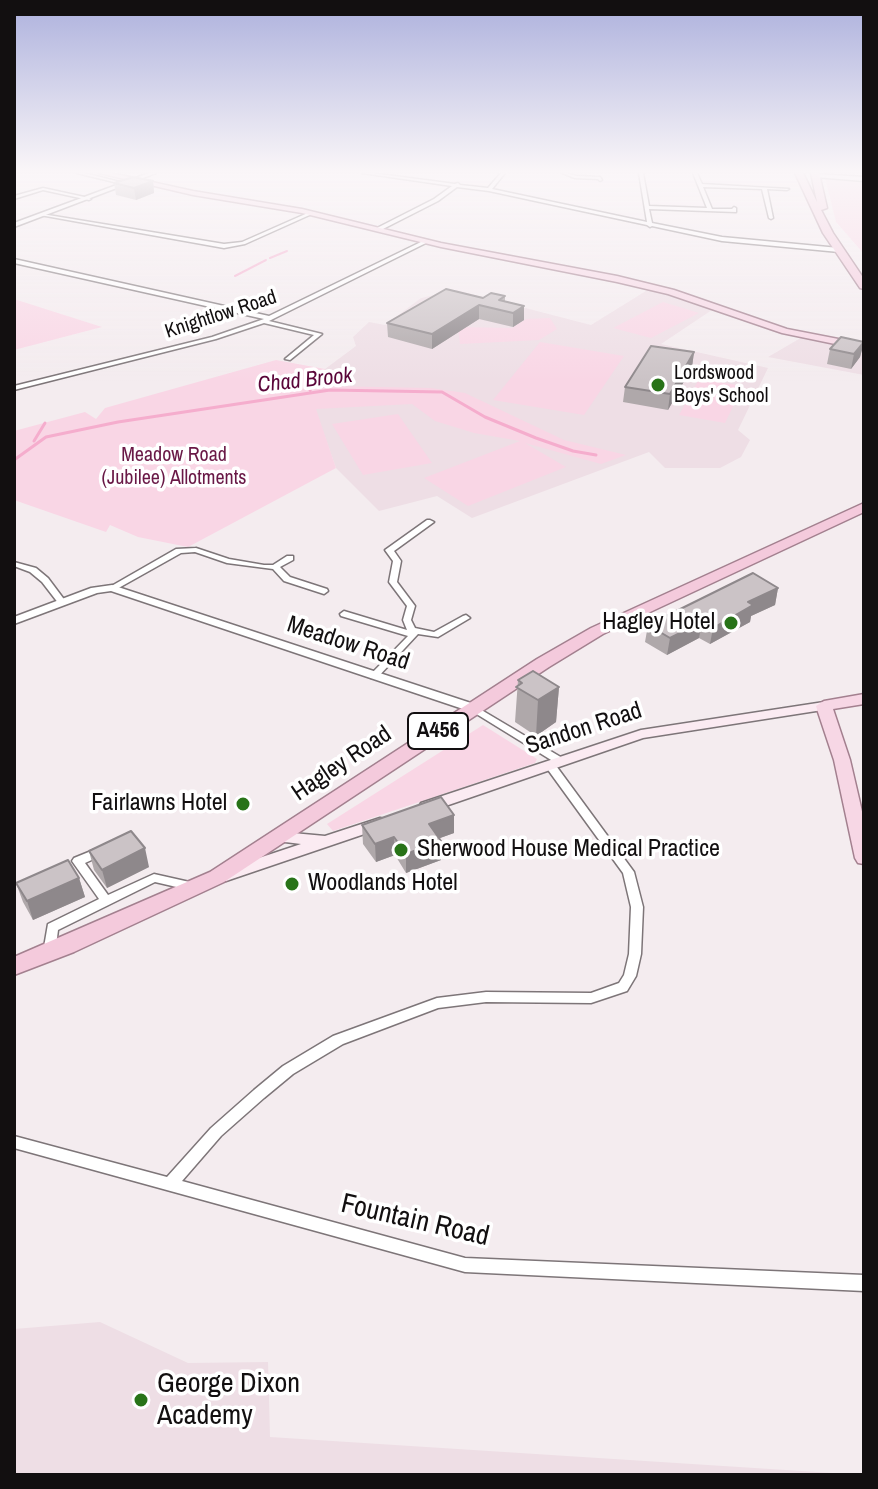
<!DOCTYPE html>
<style>
body{margin:0}
#map{position:relative;width:878px;height:1489px;overflow:hidden;background:#f4ecef;font-family:"Archivo Narrow",sans-serif}
canvas{display:block}
.frame{position:absolute;inset:0;border:16px solid #120f10;pointer-events:none}
</style>
<div id="map">
<canvas width="878" height="1489"></canvas>
<div class="frame"></div>
</div>
<script>
const c = document.querySelector('canvas').getContext('2d');
c.lineJoin = 'round';
function paint(path, color) { c.fillStyle = color; c.fill(path, 'evenodd'); }
const poly = rows => new Path2D(rows.map(r => 'M' + r).join(''));
function trace(path, color, width, dash) { c.strokeStyle = color; c.lineWidth = width; c.lineCap = dash ? 'butt' : 'round'; c.setLineDash(dash || []); c.stroke(path); }
function label(font, color, halo, rows, align = 'center') {
  c.font = font + ' "Archivo Narrow",sans-serif'; c.lineWidth = 7; c.setLineDash([]); c.textBaseline = 'middle'; c.strokeStyle = halo; c.fillStyle = color; for (const [text, x, y, turn = 0] of rows) {
    c.save(); c.translate(x, y); c.rotate((+turn || 0) * Math.PI / 180); c.textAlign = isNaN(turn) ? turn : align; if (halo) c.strokeText(text, 0, 0); c.fillText(text, 0, 0); c.restore();
  }
}
paint(poly([
 [649,289,712,310,661,344,768,368,738,430,750,440,741,457,720,468,665,468,649,452,472,518,437,496,379,511,336,468,315,409,325,369,356,346,353,337,369,322,385,325,421,298,456,290,591,325],
 [804,336,864,350,864,375,768,357],
 [100,1322,188,1363,268,1362,270,1437,864,1475,14,1475,14,1329]
]), '#eedee5');
paint(poly([
 [824,174,864,176,864,254,836,222],
 [14,299,102,327,14,350],
 [663,302,699,313,651,338,613,328],
 [550,318,557,329,539,340,460,344,458,327,512,328,526,319],
 [540,342,624,356,584,415,493,400],
 [276,360,325,369,322,386,431,388,465,393,564,440,626,455,601,464,525,443,566,467,468,506,424,478,520,441,474,433,435,421,412,404,316,409,336,468,188,547,138,537,110,525,106,532,14,500,14,431,85,412,96,419,105,408],
 [699,379,743,386,725,423,679,415],
 [398,414,432,463,363,475,332,424],
 [483,725,537,759,535,763,333,831,327,824]
]), '#f9d6e5');
trace(poly([
 [270,258,287,251],
 [235,276,266,260]
]), '#f5adcd', 2);
trace(poly([
 [310,390,323,373],
 [34,441,45,423],
 [14,460,46,437,118,422,330,390,442,392,485,417,536,438,573,451,596,455]
]), '#f5adcd', 3);
const minor = poly([
 [77,173,84,173,124,183,122,184,77,173],
 [362,173,372,173,455,184,458,183,460,185,488,188,501,173,505,173,492,189,647,222,639,173,643,173,649,206,707,208,693,173,697,173,702,184,789,189,787,190,767,189,773,218,771,219,769,218,762,189,703,187,712,209,732,209,734,207,736,208,736,212,649,209,652,223,722,237,839,248,842,250,839,252,722,241,652,226,650,227,647,225,489,191,457,187,438,201,379,231,377,228,434,199,452,186,362,173],
 [562,173,567,173,576,176,600,177,602,180,600,181,598,179,575,178,562,173],
 [43,188,89,198,91,199,89,200,43,190,14,199,14,196,43,188],
 [310,212,314,213,245,244,224,248,40,215,42,214,224,244,242,242,310,212],
 [425,240,430,241,269,321,322,334,290,360,285,359,314,335,264,323,216,339,14,390,14,386,212,337,264,319,14,263,14,259,269,316,425,240],
 [427,520,430,520,434,522,394,551,401,561,397,582,415,606,411,620,415,628,434,632,463,616,466,615,470,618,438,637,418,634,377,678,371,678,369,676,371,674,408,636,341,616,340,614,344,611,407,630,403,620,407,606,389,582,393,561,385,550,427,520],
 [196,548,229,559,264,565,273,565,287,556,293,556,293,560,280,567,290,577,327,589,328,591,324,594,284,581,273,569,227,563,195,552,181,553,115,590,109,590,108,588,176,549,196,548],
 [14,562,36,568,48,578,66,602,65,604,59,604,42,582,30,572,14,566,14,562],
 [473,705,564,759,565,761,564,763,556,763,470,710,468,708,470,706,473,705],
 [550,762,554,763,634,872,643,907,641,954,636,976,627,991,591,1003,486,1002,438,1008,343,1044,293,1074,264,1098,221,1136,182,1181,465,1258,864,1275,864,1291,465,1272,14,1148,14,1136,167,1177,211,1128,254,1090,283,1066,333,1036,437,998,486,992,591,993,619,983,624,975,629,954,631,907,623,873,546,767,545,765,550,762],
 [101,847,105,848,107,851,105,854,85,863,108,895,154,874,194,883,198,884,200,887,198,890,194,891,155,882,58,930,55,953,53,956,49,958,45,956,43,953,48,924,99,899,72,861,74,858,101,847]
]);
const tertiary = poly([
 [149,173,156,173,14,227,14,223,149,173],
 [817,174,864,177,864,181,815,177,817,174],
 [112,585,477,705,479,708,477,711,469,711,111,591,97,593,14,624,14,617,91,588,112,585]
]);
const secondary = poly([
 [824,702,829,703,831,706,829,709,643,738,431,811,426,812,421,811,419,807,421,803,641,730,824,702],
 [380,818,385,819,388,823,385,827,226,881,220,879,218,875,220,871,301,844,277,841,274,837,277,833,282,832,325,836,380,818]
]);
const primary = poly([
 [99,173,111,173,193,191,302,209,441,243,617,276,674,290,787,329,864,344,864,350,782,333,668,294,617,282,441,247,302,213,193,195,99,173],
 [864,694,864,704,833,709,850,760,864,820,864,864,858,863,855,858,834,760,816,706,824,701,864,694]
]);
const trunk = poly([
 [795,173,803,173,817,202,811,173,819,173,827,208,821,210,833,233,864,279,864,289,860,288,823,233,795,173],
 [864,503,864,512,603,634,549,667,224,882,74,952,14,975,14,957,210,872,537,659,591,628,864,503]
]);
trace(minor, '#7d7578', 3);
trace(tertiary, '#7d7578', 3);
trace(secondary, '#7d7578', 3);
trace(primary, '#a3808f', 3);
trace(trunk, '#a3808f', 3);
paint(minor, '#fff');
paint(tertiary, '#fff');
paint(secondary, '#fbebf2');
paint(primary, '#f7d7e5');
paint(trunk, '#f4cadc');
paint(poly([
 [153,181,154,193,136,200,116,195,114,183],
 [505,296,505,301,524,306,524,320,513,327,479,319,432,349,388,337,387,323,483,298],
 [864,342,860,357,851,369,827,364,830,349],
 [694,352,692,367,668,410,623,402,625,387],
 [778,588,775,605,751,616,750,622,710,644,699,638,667,655,645,642,648,625],
 [518,680,559,687,556,722,536,736,515,722],
 [454,815,454,833,440,838,441,860,406,873,395,855,376,862,363,844,362,825],
 [89,851,149,867,107,888,94,870],
 [79,878,85,897,33,920,23,902,16,883]
]), '#afa8aa');
paint(poly([
 [153,181,154,193,136,200,134,188],
 [479,305,479,319,432,349,432,334],
 [524,306,524,320,513,327,513,313],
 [864,342,860,357,851,369,854,354],
 [694,352,692,367,668,410,670,394],
 [778,588,775,605,751,616,750,622,710,644,713,628,748,602],
 [702,622,699,638,667,655,670,638],
 [559,687,556,722,536,736,538,700],
 [454,815,454,833,429,842,429,824],
 [394,837,395,855,376,862,375,844],
 [441,841,441,860,406,873,406,854],
 [145,848,149,867,107,888,102,870],
 [79,878,85,897,33,920,27,901]
]), '#8e888b');
const building = poly([
 [133,177,153,181,134,188,114,183,133,177],
 [446,289,483,298,491,293,505,296,499,300,524,306,513,313,479,305,432,334,387,323,446,289],
 [841,337,864,342,854,354,830,349,841,337],
 [651,346,694,352,670,394,625,387,651,346],
 [753,573,778,588,748,602,753,605,713,628,702,622,670,638,648,625,753,573],
 [533,671,559,687,538,700,516,687,522,683,518,680,533,671],
 [441,797,454,815,429,824,441,841,406,854,394,837,375,844,362,825,441,797],
 [131,831,145,848,102,870,89,851,131,831],
 [68,860,79,878,27,901,16,883,68,860]
]);
paint(building, '#cbc3c6');
trace(building, '#8e888b', 2);
const sky = c.createLinearGradient(0, 0, 0, 381);
sky.addColorStop(0, '#adb1dd');
sky.addColorStop(0.45, '#faf6f8');
sky.addColorStop(1, '#faf6f800');
c.fillStyle = sky;
c.fillRect(0, 0, 878, 381);
for (const [x, y, r, color] of [
 [658,385,8,"#287318"],
 [731,623,8,"#287318"],
 [243,804,8,"#287318"],
 [401,850,8,"#287318"],
 [292,884,8,"#287318"],
 [141,1400,8,"#287318"]
]) { const dot = new Path2D(); dot.arc(x, y, r, 0, 2 * Math.PI); c.fillStyle = color; c.fill(dot); trace(dot, '#fff', 3); }
label('20px', '#120f10', '#fff', [
 ["Knightlow Road",221,315,-18]
]);
label('20px', '#120f10', '#fff', [
 ["Lordswood",674,374],
 ["Boys' School",674,397]
], 'left');
label('20px', '#691846', '#fff', [
 ["Meadow Road",174,456],
 ["(Jubilee) Allotments",174,479]
]);
label('italic 22px', '#5a0539', '#fff', [
 ["Chad Brook",305,381,-6]
]);
for (const [x, y, w] of [
 [438,731,60]
]) { const box = new Path2D(); box.roundRect(x - w / 2, y - 18, w, 36, 6); c.fillStyle = '#fff'; c.fill(box); trace(box, '#120f10', 2); }
label('bold 22px', '#120f10', null, [
 ["A456",438,731]
]);
label('24px', '#120f10', '#fff', [
 ["Hagley Hotel",715,623],
 ["Fairlawns Hotel",227,804],
 ["Sherwood House Medical Practice",417,850,"left"],
 ["Woodlands Hotel",308,884,"left"]
], 'right');
label('24px', '#120f10', '#fff', [
 ["Meadow Road",348,644,18],
 ["Sandon Road",584,729,-18],
 ["Hagley Road",342,764,-34]
]);
label('28px', '#120f10', '#fff', [
 ["Fountain Road",415,1221,13]
]);
label('28px', '#120f10', '#fff', [
 ["George Dixon",157,1384],
 ["Academy",157,1416]
], 'left');
</script>
